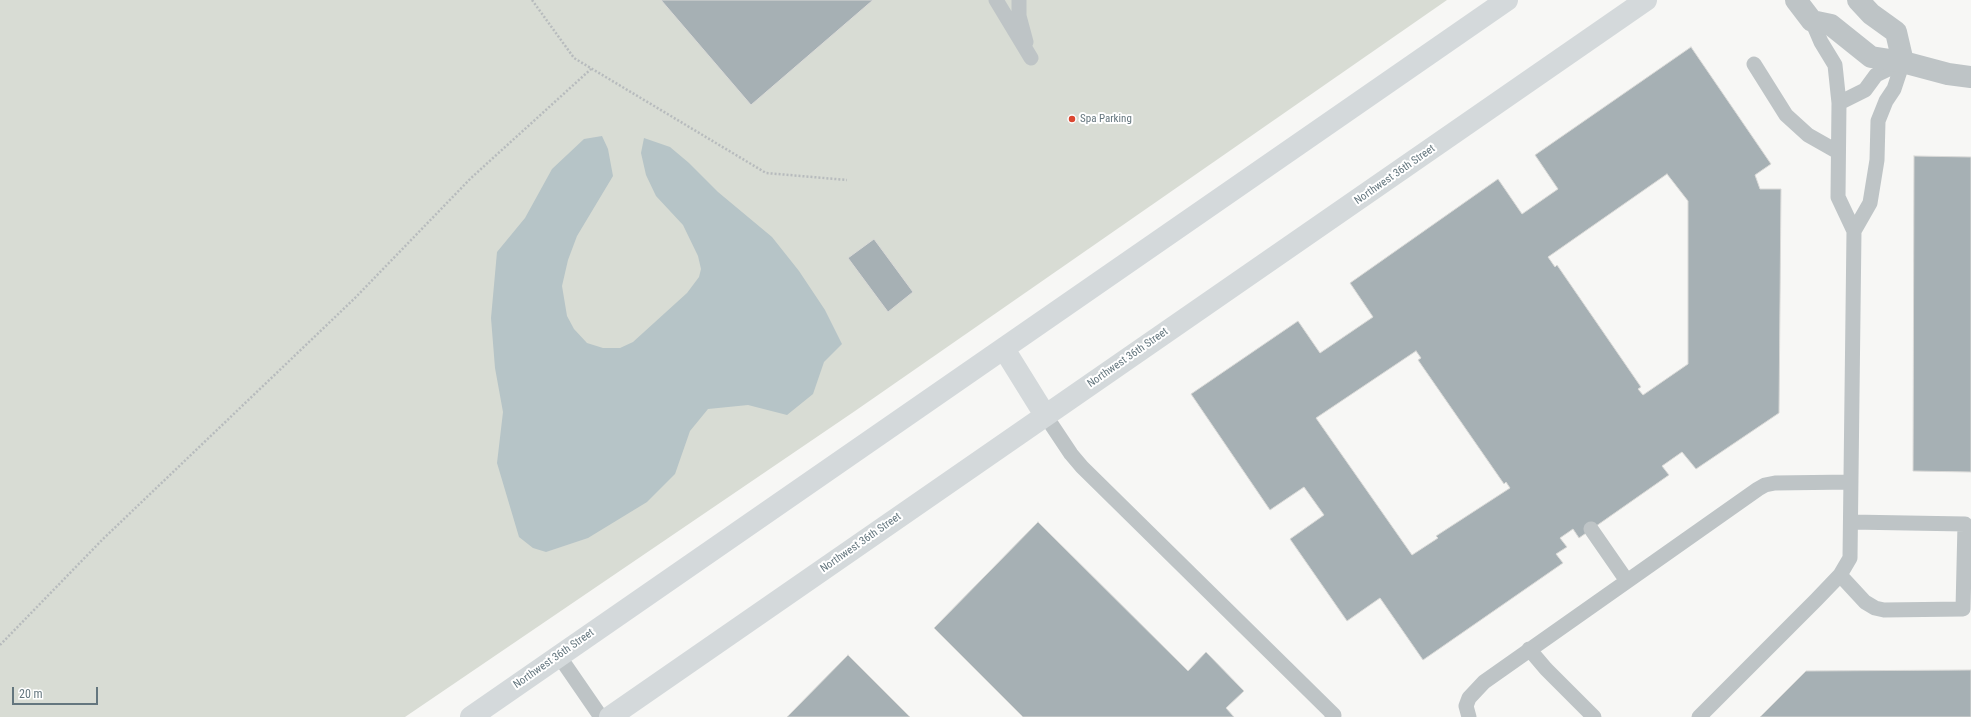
<!DOCTYPE html>
<style>
body{margin:0}
#map{position:relative;width:1971px;height:717px;overflow:hidden;background:#f7f7f5;font-family:"Roboto Condensed",sans-serif}
canvas{display:block}
.scale{position:absolute;left:12px;top:687px;width:86px;height:18px;box-sizing:border-box;border:2px solid #64767e;border-top:0;padding-left:5px;font-size:12px;line-height:14px;white-space:nowrap;color:#64767e;-webkit-text-stroke:3px #fff;paint-order:stroke}
</style>
<div id="map">
<canvas width="1971" height="717"></canvas>
<div class="scale">20 m</div>
</div>
<script>
const c = document.querySelector('canvas').getContext('2d');
c.lineJoin = 'round';
function paint(path, color) { c.fillStyle = color; c.fill(path, 'evenodd'); }
const poly = rows => new Path2D(rows.map(r => 'M' + r).join(''));
function trace(path, color, width, dash) { c.strokeStyle = color; c.lineWidth = width; c.lineCap = dash ? 'butt' : 'round'; c.setLineDash(dash || []); c.stroke(path); }
function label(font, color, halo, rows, align = 'center') {
  c.font = font + ' "Roboto Condensed",sans-serif'; c.lineWidth = 4; c.setLineDash([]); c.textBaseline = 'middle'; c.strokeStyle = halo; c.fillStyle = color; for (const [text, x, y, turn = 0] of rows) {
    c.save(); c.translate(x, y); c.rotate((+turn || 0) * Math.PI / 180); c.textAlign = isNaN(turn) ? turn : align; if (halo) c.strokeText(text, 0, 0); c.fillText(text, 0, 0); c.restore();
  }
}
paint(poly([
 [0,0,1447,0,855,411,405,717,0,717]
]), '#d8dcd4');
paint(poly([
 [602,136,608,149,613,176,577,236,568,260,562,286,567,316,574,329,587,343,603,348,620,348,633,342,687,293,699,277,701,269,698,256,683,225,656,196,646,175,641,153,644,138,670,147,689,163,718,192,772,237,799,271,825,310,842,344,824,362,813,394,787,415,748,405,708,409,690,431,675,474,647,502,588,538,546,552,533,548,519,537,497,463,503,412,495,368,491,318,497,252,525,218,552,169,584,139]
]), '#b6c4c7');
const building = poly([
 [661,0,873,0,751,105,661,0],
 [1691,47,1771,164,1755,175,1760,189,1781,189,1779,413,1696,469,1682,452,1662,466,1669,475,1579,538,1573,529,1560,538,1567,547,1556,554,1563,563,1423,660,1380,598,1347,621,1290,539,1324,515,1304,487,1270,510,1191,394,1298,321,1320,353,1373,317,1350,283,1498,179,1522,214,1558,189,1535,155,1691,47],
 [1667,174,1688,201,1688,364,1643,395,1638,389,1641,387,1557,265,1555,267,1548,257,1667,174],
 [1416,351,1421,358,1418,360,1504,484,1506,482,1510,488,1436,536,1438,538,1412,555,1316,418,1416,351],
 [1914,156,1971,157,1971,472,1913,471,1914,156],
 [874,239,913,292,888,312,848,258,874,239],
 [1038,522,1188,671,1206,652,1244,691,1226,708,1234,717,1023,717,934,628,1038,522],
 [848,655,910,717,787,717,848,655],
 [1971,670,1971,717,1760,717,1806,671,1971,670]
]);
paint(building, '#a6b0b4');
trace(building, '#d9d9d7', 1);
trace(poly([
 [532,0,574,58,766,173,847,180],
 [0,645,103,539,355,298,471,178,591,69]
]), '#b7bbbd', 2.5, [2, 2]);
trace(poly([
 [996,0,1031,58],
 [1019,0,1019,16,1026,42],
 [1754,64,1786,115,1808,135,1838,152],
 [1839,103,1865,90,1876,75,1903,62],
 [1854,231,1870,203,1877,160,1878,121,1886,101,1894,89,1903,62],
 [1045,415,1071,454,1082,467,1334,715,1332,717],
 [1591,529,1627,581],
 [1840,575,1865,602,1875,608,1884,610,1963,609,1965,524,1851,522],
 [1529,649,1546,669,1594,717],
 [559,656,601,717],
 [1469,717,1466,706,1469,698,1484,682,1758,489,1765,485,1775,483,1851,482],
 [1699,717,1816,600,1840,575,1850,558,1854,231,1838,197,1839,103,1835,65,1821,42,1812,21]
]), '#bec4c6', 15);
trace(poly([
 [1796,0,1812,21,1831,25,1871,57,1903,62,1948,74,1971,77],
 [1858,0,1871,14,1896,32,1903,62]
]), '#bec4c6', 22);
trace(poly([
 [1004,349,1045,415],
 [471,717,1507,0],
 [610,717,1646,0]
]), '#d4d9db', 22);
for (const [x, y, r, color] of [
 [1072,119,4,"#db4731"]
]) { const dot = new Path2D(); dot.arc(x, y, r, 0, 2 * Math.PI); c.fillStyle = color; c.fill(dot); trace(dot, '#fff', 1.5); }
label('11px', '#64767e', '#fff', [
 ["Spa Parking",1080,119]
], 'left');
label('11px', '#64767e', '#fff', [
 ["Northwest 36th Street",1395,175,-35],
 ["Northwest 36th Street",1128,358,-35],
 ["Northwest 36th Street",861,543,-35],
 ["Northwest 36th Street",554,659,-35]
]);
</script>
